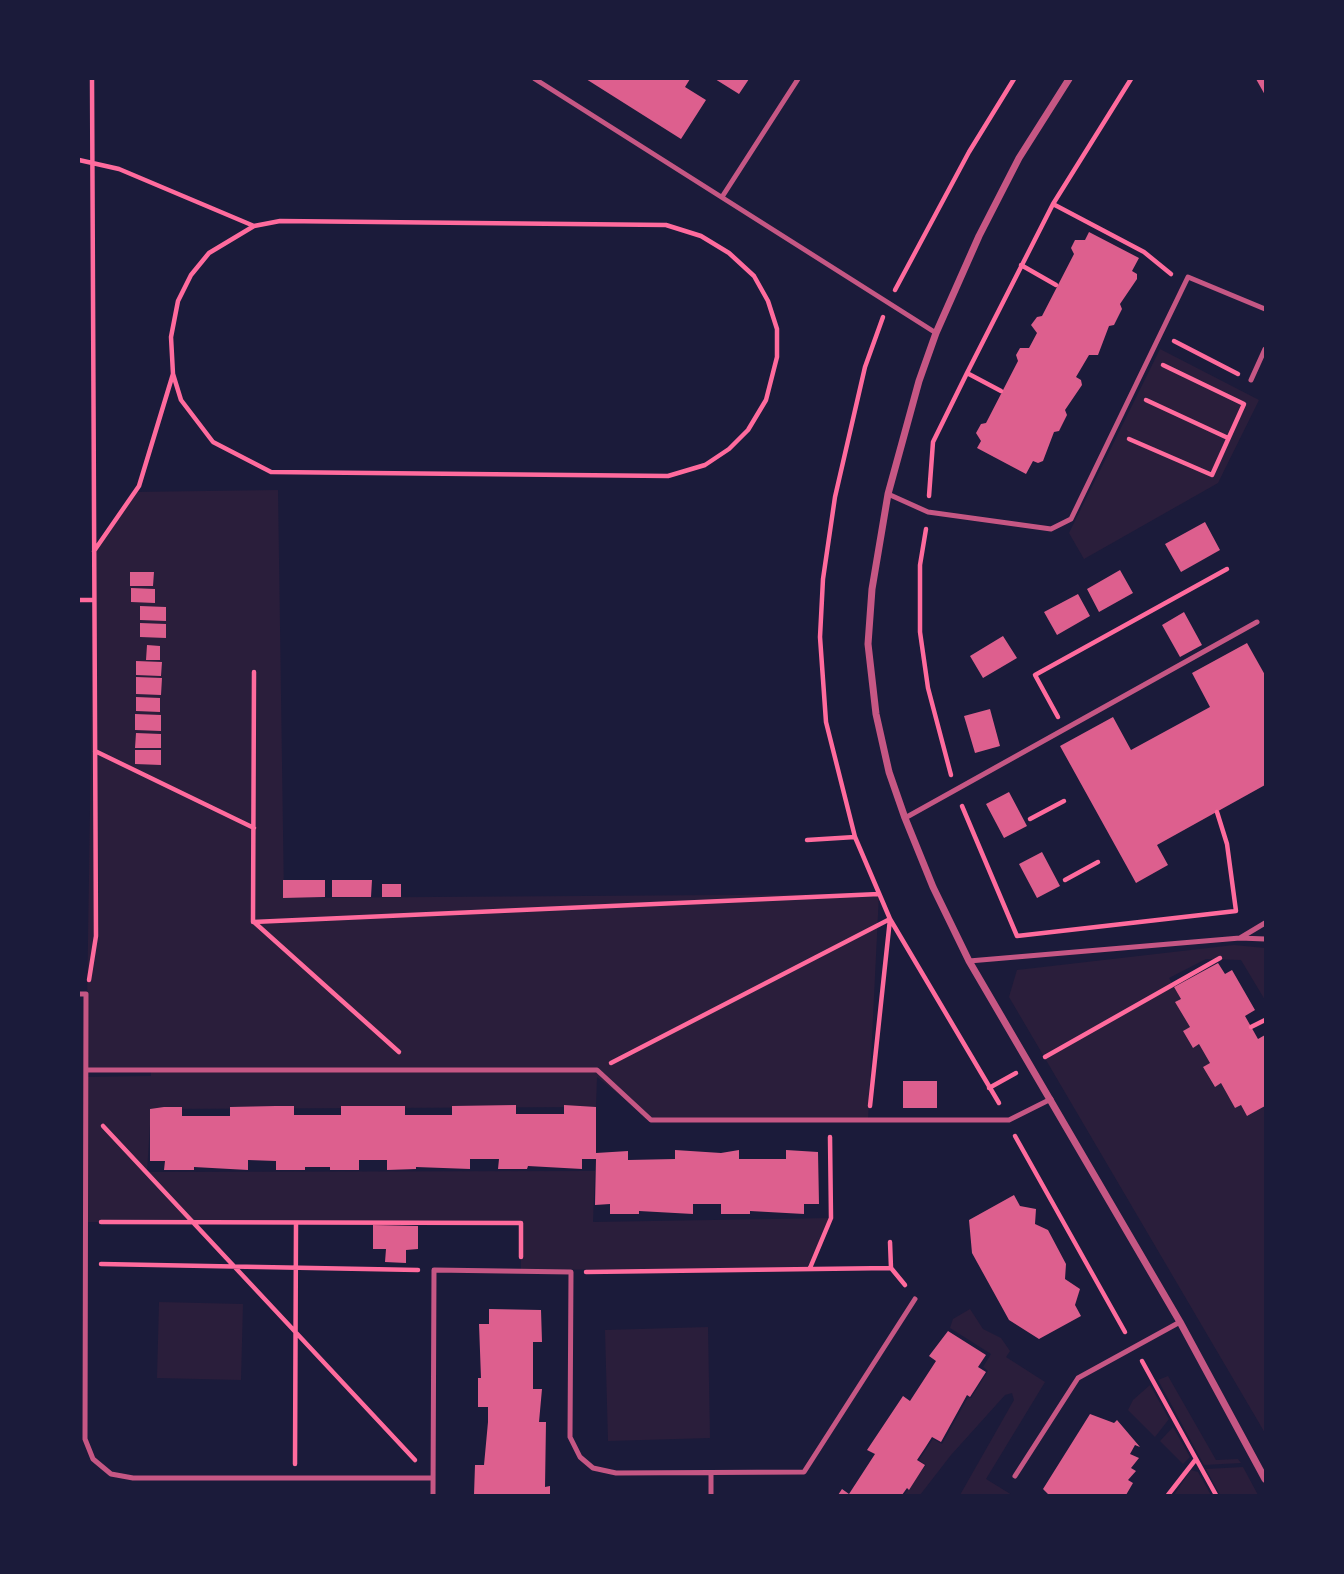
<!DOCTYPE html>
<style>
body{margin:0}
#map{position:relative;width:1344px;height:1574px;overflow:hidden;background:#1b1b3a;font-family:Helvetica,sans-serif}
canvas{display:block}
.frame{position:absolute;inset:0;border:80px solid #1b1b3a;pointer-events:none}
</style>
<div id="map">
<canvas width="1344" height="1574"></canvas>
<div class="frame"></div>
</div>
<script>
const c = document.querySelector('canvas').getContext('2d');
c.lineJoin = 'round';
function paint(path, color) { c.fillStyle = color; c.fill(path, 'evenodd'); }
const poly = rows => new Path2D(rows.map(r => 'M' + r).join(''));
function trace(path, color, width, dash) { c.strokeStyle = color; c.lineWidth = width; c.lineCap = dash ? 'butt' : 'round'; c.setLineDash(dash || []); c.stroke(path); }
paint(poly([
 [1160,349,1259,400,1218,483,1084,559,1069,533],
 [278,490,284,898,879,894,868,1120,651,1120,597,1077,596,1107,151,1109,147,1172,595,1171,593,1222,831,1218,810,1268,521,1270,521,1223,87,1222,86,1077,151,1076,151,1071,86,1070,94,551,135,492],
 [1234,945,1265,948,1265,1000,1241,960,1206,959,1169,978,1181,999,1176,1002,1190,1027,1183,1031,1192,1047,1199,1044,1210,1063,1203,1067,1214,1086,1221,1083,1235,1108,1241,1105,1247,1116,1265,1106,1265,1433,1009,997,1017,970],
 [159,1302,243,1304,241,1380,157,1378],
 [970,1309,983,1329,1001,1338,1010,1351,1006,1357,1045,1382,986,1479,1012,1495,960,1495,1014,1400,1012,1393,1005,1395,951,1455,920,1495,904,1495,926,1465,919,1460,933,1439,942,1444,968,1397,971,1398,988,1371,983,1367,991,1354,950,1328,953,1319],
 [708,1327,710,1438,608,1441,605,1330],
 [1168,1376,1216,1460,1238,1459,1241,1463,1204,1465,1158,1380],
 [1150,1385,1169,1419,1155,1437,1128,1410,1133,1400],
 [1173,1427,1190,1457,1183,1464,1160,1441],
 [1243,1467,1258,1495,1220,1495,1206,1469],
 [1191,1470,1198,1472,1211,1495,1174,1495]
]), '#2a1e3b');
paint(poly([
 [586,79,690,79,685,87,706,100,681,139],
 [715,79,749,79,739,94],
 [1256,79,1265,79,1265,95],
 [1089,232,1139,258,1132,271,1137,274,1137,279,1120,304,1122,309,1114,325,1109,326,1098,355,1089,355,1076,377,1081,380,1082,385,1065,410,1067,415,1059,431,1054,432,1043,461,1038,463,1033,461,1026,474,977,448,981,441,976,433,981,424,986,423,1018,361,1016,355,1020,348,1029,348,1037,333,1031,325,1037,317,1042,316,1074,254,1071,248,1075,240,1085,240],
 [1205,522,1220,550,1181,572,1165,544],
 [1120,570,1133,593,1099,612,1087,589],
 [130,572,154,572,153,586,130,586],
 [131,588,155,589,155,603,131,602],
 [1078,594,1090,616,1057,635,1044,612],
 [140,606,166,607,166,621,140,620],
 [1184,612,1202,645,1180,657,1162,625],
 [140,623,166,624,166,638,140,637],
 [1003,636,1017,658,983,678,970,656],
 [1247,643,1265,675,1265,785,1157,845,1168,865,1136,883,1060,746,1113,717,1131,750,1210,707,1192,673],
 [147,645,160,646,160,660,146,660],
 [136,661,162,662,161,676,136,675],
 [136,677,162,678,161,695,136,694],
 [136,697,160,698,160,712,136,711],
 [990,709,1000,746,975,753,964,716],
 [135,714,161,715,161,731,135,730],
 [136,733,161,734,161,748,135,748],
 [135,750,161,750,161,765,135,764],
 [1009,792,1027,826,1004,838,986,804],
 [1042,852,1060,886,1037,898,1019,864],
 [283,880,325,880,325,897,283,898],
 [332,880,372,880,371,897,332,897],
 [382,884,401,884,401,897,382,897],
 [1218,963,1225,974,1232,970,1255,1010,1245,1016,1258,1039,1265,1035,1265,1106,1247,1116,1241,1105,1235,1108,1221,1083,1215,1087,1203,1067,1210,1063,1199,1044,1193,1048,1183,1031,1190,1027,1175,1002,1181,999,1174,987],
 [903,1081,937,1081,937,1108,903,1108],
 [516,1105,516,1114,564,1114,564,1105,596,1107,596,1153,628,1151,628,1160,675,1159,675,1150,721,1153,739,1150,739,1159,786,1159,786,1150,818,1152,819,1204,804,1204,804,1214,750,1211,750,1214,721,1214,721,1204,693,1204,693,1214,639,1211,639,1214,610,1214,610,1204,595,1205,596,1159,582,1159,582,1169,528,1166,527,1169,498,1169,499,1159,470,1159,470,1169,416,1167,416,1169,387,1170,387,1160,359,1160,359,1170,330,1170,330,1167,305,1167,305,1170,276,1170,276,1161,248,1160,248,1170,194,1167,194,1170,164,1170,165,1161,150,1161,150,1109,164,1107,182,1107,182,1116,230,1116,230,1107,276,1106,294,1106,294,1115,341,1115,341,1106,405,1106,405,1115,452,1115,452,1106],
 [1014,1195,1020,1206,1036,1209,1035,1224,1048,1230,1066,1264,1065,1279,1080,1289,1075,1305,1081,1316,1039,1339,1009,1320,972,1253,969,1220],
 [373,1225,418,1226,418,1249,406,1250,406,1263,385,1262,386,1249,373,1249],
 [489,1309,541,1310,542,1342,533,1342,533,1389,542,1389,539,1422,546,1422,545,1487,550,1486,550,1495,474,1495,475,1465,484,1465,488,1422,488,1407,478,1407,478,1378,481,1378,479,1324,489,1324],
 [948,1331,986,1355,978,1367,986,1372,970,1397,967,1395,941,1442,932,1437,925,1448,917,1460,925,1465,909,1490,907,1488,902,1495,838,1495,842,1489,849,1494,875,1454,867,1450,903,1396,910,1401,936,1361,929,1356],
 [1090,1414,1114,1423,1117,1420,1140,1447,1135,1445,1130,1454,1139,1458,1131,1468,1136,1471,1128,1480,1133,1483,1126,1495,1049,1495,1043,1489]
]), '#dd5f8e');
trace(poly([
 [79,160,119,169,254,226],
 [1053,204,1144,252,1171,274],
 [1021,265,1056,285],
 [895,290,969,152,1014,79],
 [883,317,865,367,835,497,823,579,820,637,826,722,855,837,890,919,999,1103],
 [1174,341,1238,374],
 [967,373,1001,391],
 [1146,400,1228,438],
 [1129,439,1212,475,1244,404,1163,365],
 [929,496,933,442,967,373,1053,204,1131,79],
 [926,529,920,565,920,632,928,688,951,775],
 [94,551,139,486,173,374,171,337,178,301,191,275,209,253,254,226,280,221,666,225,701,236,729,253,754,276,768,301,777,329,777,357,766,400,748,430,729,449,705,465,668,476,271,472,213,442,181,400,173,374],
 [79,600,94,600],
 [254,672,253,922,879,894],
 [1058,717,1035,675,1227,569],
 [95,751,254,828],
 [962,806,1017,936,1236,911,1227,844,1217,812],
 [1030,819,1064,801],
 [807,840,855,837],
 [1065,880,1098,862],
 [254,922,399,1052],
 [89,980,96,936,92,79],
 [1251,1027,1265,1020],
 [1045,1057,1220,958],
 [611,1063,890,919],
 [989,1088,1016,1073],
 [870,1106,890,919],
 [103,1126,415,1460],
 [1015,1136,1125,1332],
 [101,1222,521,1223,521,1257],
 [890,1242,891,1268],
 [101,1264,418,1270],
 [810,1268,831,1218,830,1137],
 [586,1272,891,1268,905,1285],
 [1142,1361,1216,1495],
 [295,1464,296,1223],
 [1168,1495,1196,1459]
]), '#ff6b9d', 4.5);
trace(poly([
 [535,79,936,333],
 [722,197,798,79],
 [1251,380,1265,349],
 [888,494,928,512,1051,529,1071,519,1188,277,1265,309],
 [905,818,1257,622],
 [1240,938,1265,923],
 [969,961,1240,938,1265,939],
 [79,994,86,994,85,1439,93,1459,111,1474,133,1478,433,1478],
 [86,1070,597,1070,651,1120,1009,1120,1051,1099],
 [711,1473,711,1495],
 [1015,1476,1078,1378,1180,1322],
 [433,1495,434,1270,571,1272,570,1437,580,1457,593,1468,616,1473,804,1472,915,1299]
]), '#c65784', 5);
trace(poly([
 [1069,79,1019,158,979,236,936,333,919,381,888,494,872,589,868,644,876,714,889,772,905,818,933,887,969,961,1180,1322,1265,1479]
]), '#c65784', 7);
</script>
